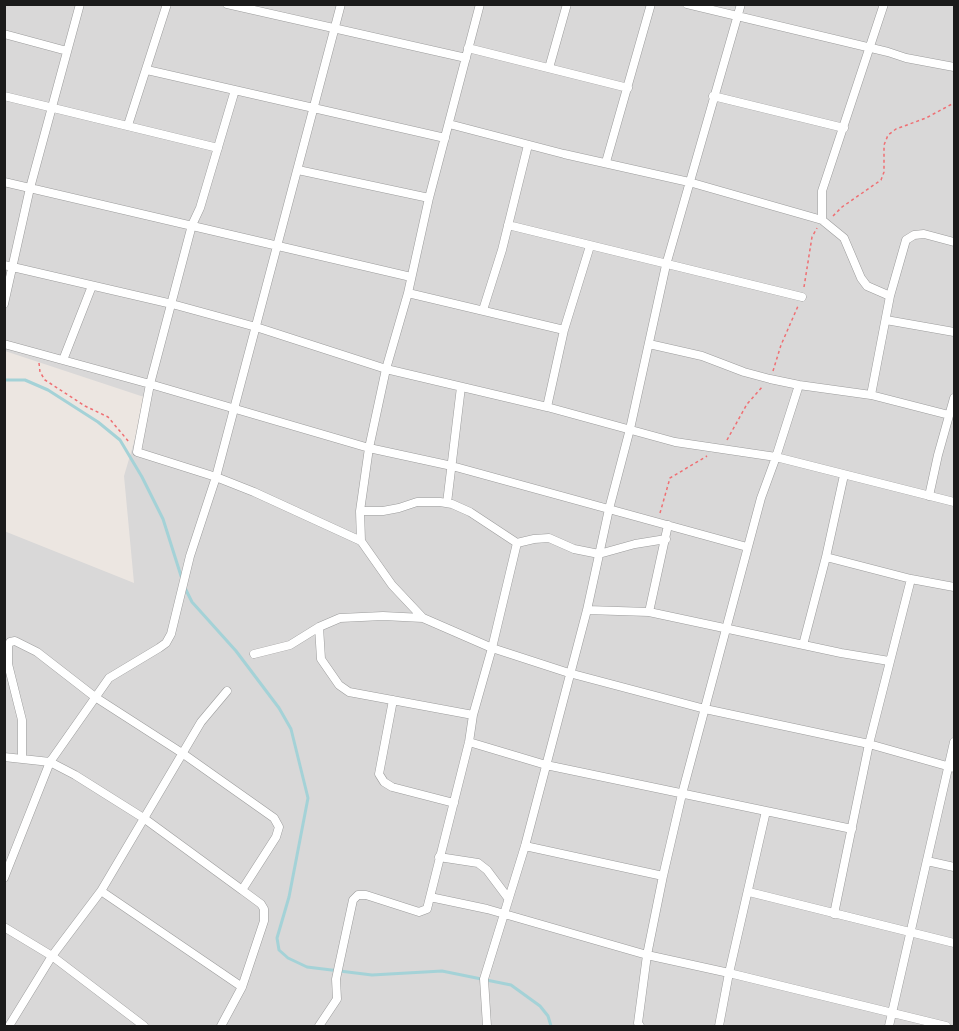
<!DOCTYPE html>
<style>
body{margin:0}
#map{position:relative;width:959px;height:1031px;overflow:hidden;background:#ece6e1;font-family:Helvetica,sans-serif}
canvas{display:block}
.frame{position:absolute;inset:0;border:6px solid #1b1b1b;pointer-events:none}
</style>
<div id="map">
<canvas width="959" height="1031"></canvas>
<div class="frame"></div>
</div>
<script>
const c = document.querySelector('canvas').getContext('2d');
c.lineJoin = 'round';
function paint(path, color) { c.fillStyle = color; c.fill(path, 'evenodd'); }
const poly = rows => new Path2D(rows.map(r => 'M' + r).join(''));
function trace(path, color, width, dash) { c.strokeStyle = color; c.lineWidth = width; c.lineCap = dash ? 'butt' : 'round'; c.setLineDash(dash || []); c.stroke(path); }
paint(poly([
 [5,5,954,5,954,1026,5,1026,4,531,134,583,124,476,147,398,5,351]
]), '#d9d8d8');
trace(poly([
 [4,380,25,380,48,390,98,422,120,440,142,477,163,519,182,579],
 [185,588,192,602,236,651,279,708,291,729,308,798,289,897,277,938,279,950,288,958,307,967,372,975,442,971,511,985,540,1006,548,1016,551,1026]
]), '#a4d2d7', 3);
const street = poly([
 [227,4,466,58],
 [687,4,888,52,906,58,954,67],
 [4,34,67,51],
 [468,48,628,88],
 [549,68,567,4],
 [147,70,445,138],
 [235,90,200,208,192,225,150,384,137,452,216,477,254,492,361,541,392,585,423,618,492,648,569,673,705,709,869,744,954,768],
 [4,96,218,148],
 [713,96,844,128],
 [449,124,564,154,689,182,822,220,844,238,861,278,867,286,890,296],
 [128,125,167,4],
 [606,162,651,4],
 [298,170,429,198],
 [4,182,411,277],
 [822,220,822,191,884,4],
 [508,225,802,297],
 [4,265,172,304,256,327,386,369,547,407,675,442,776,457,954,502],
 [408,293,564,330],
 [4,304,30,188,80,4],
 [483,310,502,250,528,145],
 [886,320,954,332],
 [4,344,150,384,369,448,452,466,747,547],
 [649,344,702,356,744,372,770,379,799,385,871,395,949,415],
 [63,360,92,286],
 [871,395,890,296,906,240,914,235,924,234,954,242],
 [547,407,564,330,590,246],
 [929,496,938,455,954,398],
 [447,503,461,387],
 [360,511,383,511,399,508,417,502,440,502,452,504,470,512,517,543,534,539,549,538,574,549,599,554,635,544,666,539],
 [361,541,360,511,369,448,386,369,408,293,429,198,480,4],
 [826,557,911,579,954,587],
 [587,610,649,612,841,653,889,661],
 [649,612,668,525],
 [319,627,321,659,339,685,349,692,473,715],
 [803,645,826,557,844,475],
 [254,654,290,645,319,627,340,618,383,616,423,618],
 [393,700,379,774,384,782,392,787,454,803],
 [469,742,546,765,852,829],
 [4,757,50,762,75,775,145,819,242,890,276,837,279,827,274,818,182,753,95,697,37,652,15,641,10,642,8,646,8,664,22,720,22,758],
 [525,846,663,876],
 [439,857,478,863,487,870,508,898],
 [927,861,954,867],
 [4,878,50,762,109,678,159,648,166,643,171,634,190,556,216,477,341,4],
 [101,891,242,987],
 [749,892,954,943],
 [430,897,487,909,647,955,729,973,946,1026],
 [834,914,869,744,911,579],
 [4,927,52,956,144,1026],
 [9,1026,52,956,101,891,201,722,227,691],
 [221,1026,242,987,264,921,264,909,261,904,242,890],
 [319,1026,337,999,336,979,353,900,358,895,366,895,419,912,427,909,469,742,473,715,492,648,517,543],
 [487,1026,484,979,525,846,587,610,609,509,630,429,666,265,741,4],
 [640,1026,638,1023,647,955,663,876,682,794,761,498,776,457,799,385],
 [719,1026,729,973,766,811],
 [889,1026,954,742]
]);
trace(street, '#9c9c9c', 9);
trace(poly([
 [833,216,842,207,881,180,884,172,884,145,888,135,896,129,926,118,954,103],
 [804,287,812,237,817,228],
 [39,363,40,372,45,380,85,406,108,417,129,442],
 [773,371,781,345,798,306],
 [727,440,747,404,762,387],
 [660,513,670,478,707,456]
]), '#ef6f73', 1.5, [3, 3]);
trace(street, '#fff', 8);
</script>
